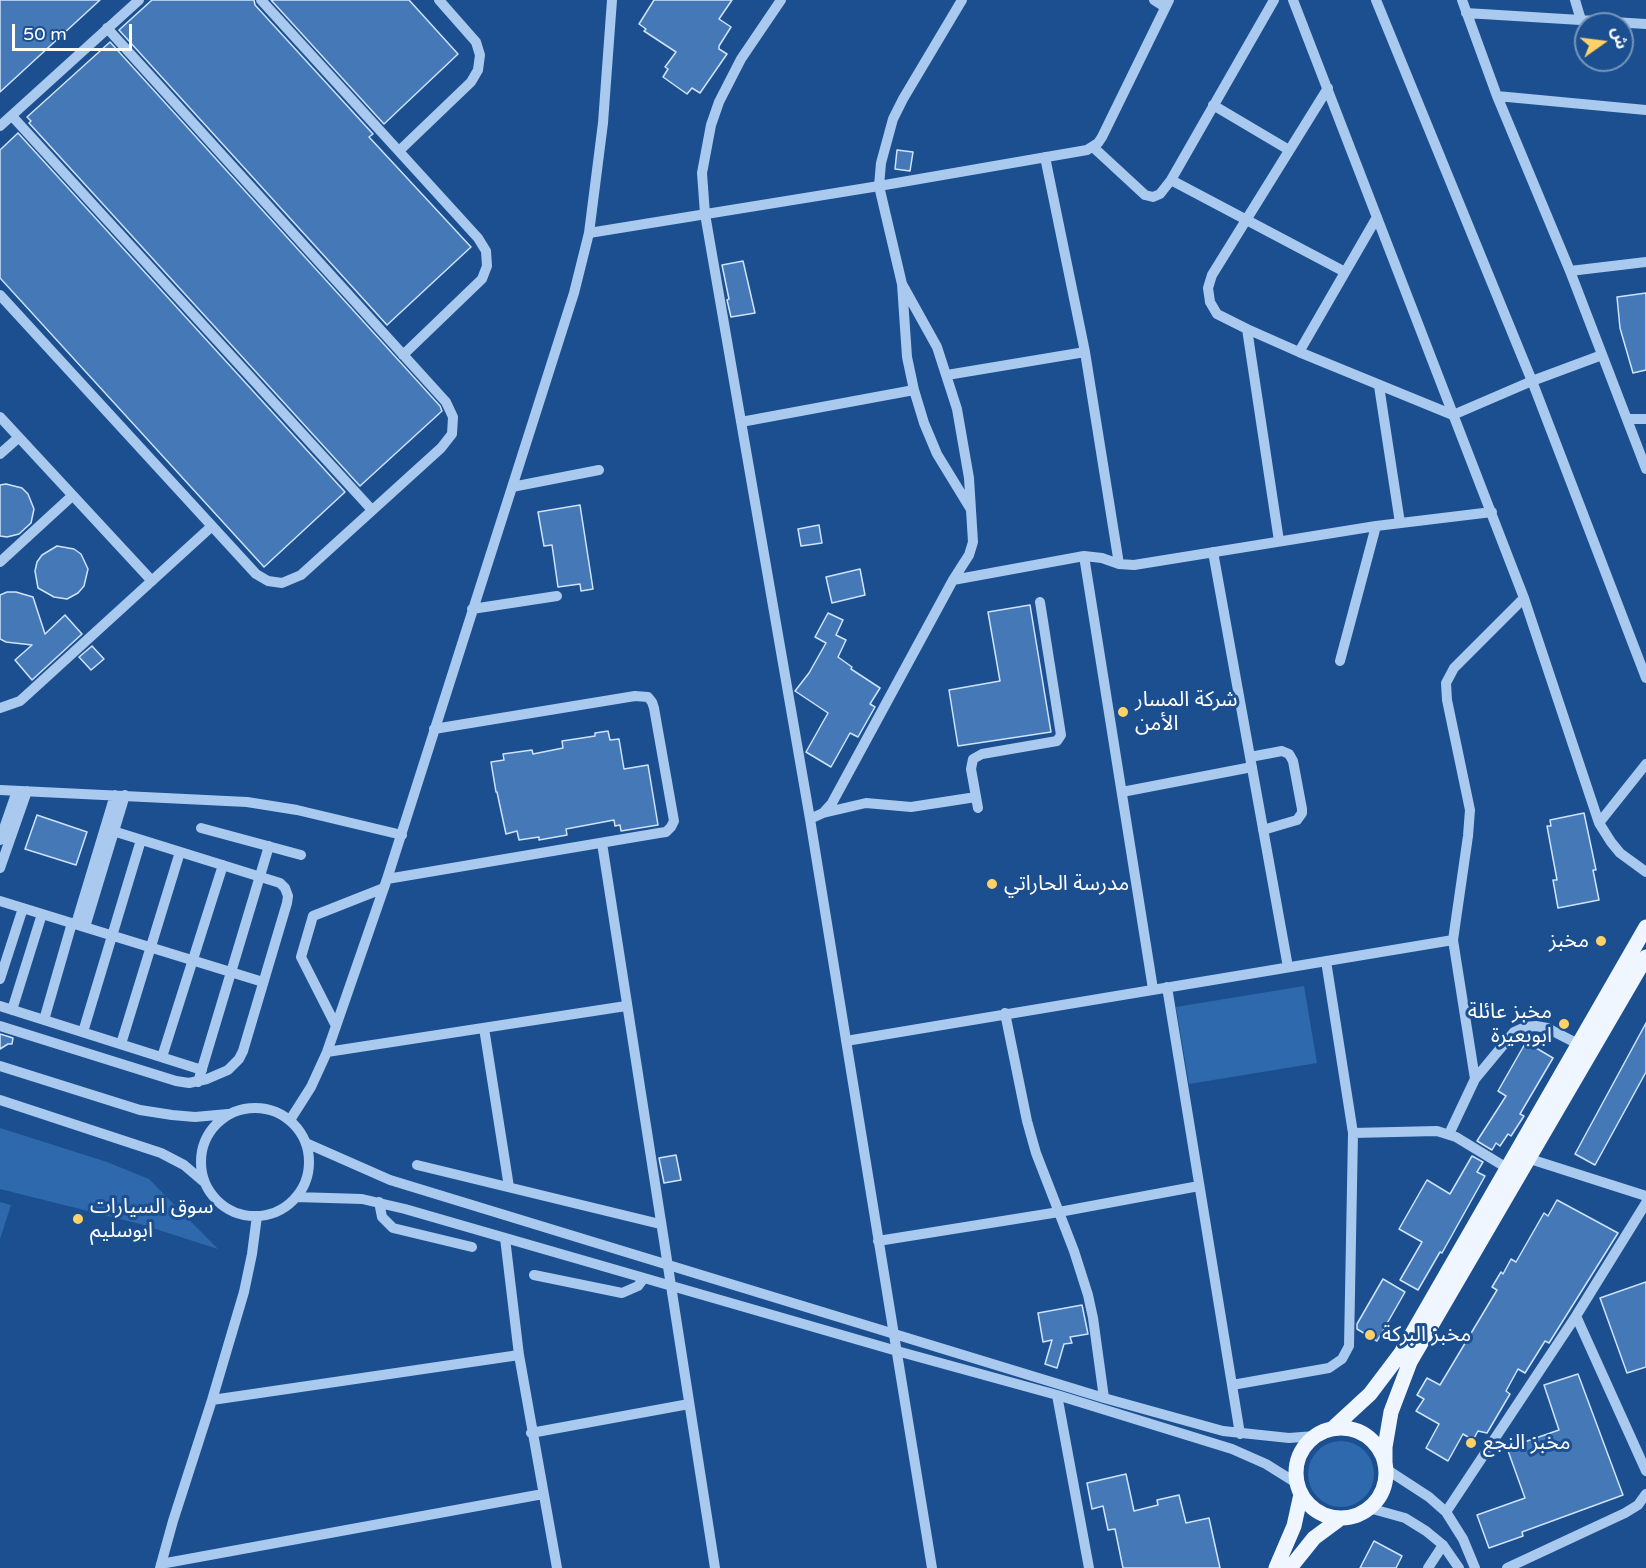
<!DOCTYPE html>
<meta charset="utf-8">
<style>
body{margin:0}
#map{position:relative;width:1646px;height:1568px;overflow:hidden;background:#1b4f8f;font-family:"Varela Round","Noto Sans Arabic",sans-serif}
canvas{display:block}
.north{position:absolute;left:1574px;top:12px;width:60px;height:60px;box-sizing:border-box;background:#1b4f8f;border:2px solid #7695bc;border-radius:50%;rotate:76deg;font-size:16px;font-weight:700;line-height:24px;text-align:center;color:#fff}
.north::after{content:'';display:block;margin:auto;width:21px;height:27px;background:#ffd166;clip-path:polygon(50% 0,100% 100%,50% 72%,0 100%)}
.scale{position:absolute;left:12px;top:24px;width:120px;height:27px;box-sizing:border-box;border:3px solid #fff;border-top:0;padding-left:8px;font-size:18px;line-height:21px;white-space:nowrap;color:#fff;-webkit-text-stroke:4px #1b4f8f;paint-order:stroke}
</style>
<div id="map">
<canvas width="1646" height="1568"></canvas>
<div class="north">ش</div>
<div class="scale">50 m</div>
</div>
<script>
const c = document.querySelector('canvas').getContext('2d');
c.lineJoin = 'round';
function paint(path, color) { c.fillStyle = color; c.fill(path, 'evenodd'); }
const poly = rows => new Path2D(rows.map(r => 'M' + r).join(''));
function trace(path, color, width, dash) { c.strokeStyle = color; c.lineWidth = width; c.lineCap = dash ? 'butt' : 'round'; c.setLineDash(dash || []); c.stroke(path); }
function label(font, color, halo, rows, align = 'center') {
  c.font = font + ' "Varela Round","Noto Sans Arabic",sans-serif'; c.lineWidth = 6; c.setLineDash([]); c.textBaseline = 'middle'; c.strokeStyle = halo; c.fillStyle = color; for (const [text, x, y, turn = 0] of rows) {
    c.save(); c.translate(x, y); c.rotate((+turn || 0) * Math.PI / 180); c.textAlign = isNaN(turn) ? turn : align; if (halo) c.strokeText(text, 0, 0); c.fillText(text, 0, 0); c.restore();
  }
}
paint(poly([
 [1304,986,1317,1063,1189,1084,1176,1007],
 [0,1128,107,1162,149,1179,218,1249,140,1224,0,1189],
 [0,1202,11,1205,0,1239],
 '1308 1474a33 33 0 1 1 66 0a33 33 0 1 1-66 0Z'
]), '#2e69ad');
const building = poly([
 [0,0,100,0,0,92,0,0],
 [152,0,254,0,255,5,373,134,369,137,471,247,387,325,119,30,152,0],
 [271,0,409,0,458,54,384,124,271,0],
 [654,0,732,0,719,19,731,27,719,46,719,49,727,54,700,93,692,88,687,94,663,77,668,69,665,67,676,52,644,31,646,29,639,24,654,0],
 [110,42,440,406,442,411,360,486,29,123,31,121,27,117,110,42],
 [18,133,345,492,264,567,0,278,0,150,18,133],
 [897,150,913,152,910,171,895,169,897,150],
 [743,261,755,313,731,317,727,300,729,299,722,265,743,261],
 [1646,293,1646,370,1633,373,1620,328,1617,297,1646,293],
 [6,484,22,488,28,494,34,509,31,523,19,534,7,537,0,536,0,485,6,484],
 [580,505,593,589,581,591,580,584,558,587,552,545,544,546,538,512,580,505],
 [819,525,822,543,801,546,798,529,819,525],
 [57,546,74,549,81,554,88,569,84,586,78,593,67,599,54,597,38,588,35,571,37,562,42,555,57,546],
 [860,569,865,595,832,603,826,577,860,569],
 [7,592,16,592,33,597,45,634,65,615,82,634,32,680,15,660,32,645,6,642,0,639,0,595,7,592],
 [1030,605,1051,732,958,746,949,690,1000,681,988,612,1030,605],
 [828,613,843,620,836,635,846,640,838,657,852,667,851,669,880,688,870,704,875,707,858,737,850,733,831,767,806,752,828,713,795,691,809,673,826,643,815,637,828,613],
 [92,646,104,659,91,670,79,657,92,646],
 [608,731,610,740,619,739,624,769,648,765,658,825,621,831,620,825,615,826,614,820,566,829,567,835,539,840,539,837,519,840,517,831,506,834,497,792,496,792,491,762,504,760,503,754,532,750,533,754,563,748,562,741,595,736,595,733,608,731],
 [1584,813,1596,870,1593,870,1599,900,1558,908,1553,880,1557,880,1547,826,1551,826,1550,820,1584,813],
 [37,815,87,832,76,865,25,849,37,815],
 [1646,1023,1646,1072,1595,1165,1575,1154,1646,1023],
 [0,1034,13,1038,12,1044,8,1044,0,1049,0,1034],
 [1526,1042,1553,1058,1520,1114,1524,1116,1511,1136,1508,1134,1500,1146,1496,1143,1492,1150,1477,1141,1506,1096,1498,1091,1526,1042],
 [676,1155,681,1180,664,1183,659,1158,676,1155],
 [1472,1156,1483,1162,1477,1172,1485,1176,1442,1253,1440,1252,1418,1290,1400,1280,1422,1242,1399,1229,1427,1180,1450,1194,1472,1156],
 [1557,1200,1618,1233,1549,1343,1545,1341,1525,1373,1518,1369,1506,1391,1510,1394,1487,1433,1478,1431,1473,1440,1463,1434,1448,1461,1426,1448,1439,1424,1416,1411,1424,1399,1417,1395,1427,1378,1440,1385,1497,1290,1492,1287,1501,1272,1503,1274,1511,1259,1516,1262,1544,1213,1548,1216,1557,1200],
 [1383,1279,1405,1292,1377,1341,1357,1329,1357,1324,1383,1279],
 [1646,1282,1646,1367,1627,1373,1600,1298,1646,1282],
 [1082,1305,1088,1334,1070,1337,1072,1343,1064,1344,1057,1368,1045,1364,1052,1340,1043,1342,1038,1313,1082,1305],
 [1578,1374,1623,1495,1522,1532,1523,1536,1489,1548,1477,1515,1525,1498,1507,1448,1559,1430,1544,1385,1578,1374],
 [1126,1474,1134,1511,1158,1505,1157,1500,1179,1495,1186,1523,1209,1518,1220,1568,1123,1568,1115,1529,1108,1530,1103,1506,1092,1509,1087,1483,1126,1474],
 [1374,1541,1402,1556,1396,1568,1360,1568,1374,1541]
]);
paint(building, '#4478b7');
trace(building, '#cfe3fa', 1.5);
trace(poly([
 [261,0,478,238,486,251,487,266,482,279,403,355],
 [781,0,741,59,719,102,711,125,702,173,705,214,810,819,932,1568],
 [962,0,903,99,893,119,881,163,879,186,902,284,907,357,914,390,924,423,937,454,970,508],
 [1154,0,1165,7],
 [1293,0,1524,598,1599,823,1611,842,1620,853,1646,872],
 [1376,0,1532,381,1646,678],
 [1462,0,1497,96,1570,271,1646,469],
 [1575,0,1581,20],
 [1466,13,1646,24],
 [1328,88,1212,275,1208,288,1210,302,1217,314,1247,329,1299,352,1453,415,1532,381,1602,355],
 [1497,96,1646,110],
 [1213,105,1289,150],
 [12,116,372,510],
 [0,126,139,0],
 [1093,147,1145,195,1153,197,1160,194,1171,180,1274,0],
 [399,151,471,82,478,70,480,55,476,42,439,0],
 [1045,157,1085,352,1119,564],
 [1171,180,1345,272],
 [589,233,879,186,1087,150,1098,143,1102,137,1169,0],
 [1570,271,1646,262],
 [0,295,256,574,268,581,282,583,301,575,441,448,452,434,453,417,446,402,107,28],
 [1247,329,1279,541],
 [1299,352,1377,217],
 [947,375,1085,352],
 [1379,386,1400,523],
 [0,417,152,581],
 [1627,419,1646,419],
 [741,422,914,390],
 [0,454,18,438],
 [512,487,599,470],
 [1213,552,1288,967],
 [1084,556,1153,989],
 [0,562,72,496],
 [953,580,1084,556,1102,558,1119,564,1134,565,1376,526,1492,512],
 [472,609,557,596],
 [1340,661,1376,526],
 [0,708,20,701,30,692,212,526],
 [1250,757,1282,751,1289,754,1293,761,1302,809,1302,813,1297,820,1263,830],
 [0,790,247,802,297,810,402,835],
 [1122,792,1252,767],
 [978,808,971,769,973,759,982,754,1057,741,1061,735,1040,602],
 [823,813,866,803,911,807,976,797],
 [810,819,823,813,832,803,953,580,969,555,973,542,969,478,957,409,937,347,902,284],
 [1599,823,1646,764],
 [201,828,301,855],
 [0,840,17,791],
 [602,843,715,1568],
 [0,868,27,791],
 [387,879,659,833,666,832,671,827,674,821,654,708,652,702,648,697,635,696,434,729],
 [0,901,263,982],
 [76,924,115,795],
 [85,927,125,795],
 [0,979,23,908],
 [1167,987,1240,1434],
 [0,1006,202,1070],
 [12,1010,42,914],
 [1005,1013,1027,1121,1036,1153,1074,1251,1088,1295,1093,1318,1104,1398],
 [44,1020,72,923],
 [0,1026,176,1081,189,1083,207,1079,228,1070,239,1059,243,1051,287,903,288,896,285,888,280,883,113,831],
 [336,1026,301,957,313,916,384,888],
 [484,1028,509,1187],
 [83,1032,141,840],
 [846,1041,1453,940],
 [121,1044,180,852],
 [327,1052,626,1006],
 [162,1057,223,865],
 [0,1066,140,1110,172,1115,195,1117,228,1114],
 [1475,1079,1453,940,1468,836,1470,810,1447,700,1446,683,1454,668,1524,598],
 [198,1082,269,846],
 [0,1100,161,1153,184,1165,204,1182],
 '201 1162a54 54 0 1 1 108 0a54 54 0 1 1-108 0Z',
 [290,1120,311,1087,327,1052,387,879,574,293,589,233,603,123,612,0],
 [1353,1133,1437,1131,1456,1137,1507,1168],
 [1449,1134,1475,1079,1514,1032,1525,1027,1536,1026,1547,1028,1578,1044],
 [306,1143,390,1180,1104,1398,1223,1431,1289,1438,1315,1436],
 [1530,1159,1646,1196],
 [417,1165,660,1224],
 [296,1197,362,1199,405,1209,897,1351,1057,1395,1232,1449,1266,1464,1298,1484],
 [379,1202,382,1217,393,1228,472,1247],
 [505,1238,519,1355,557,1568],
 [878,1241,1059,1212,1199,1186],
 [534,1275,622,1293,638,1286,644,1278],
 [1576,1316,1646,1471],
 [1232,1385,1329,1368,1342,1359,1349,1346,1353,1133,1326,961],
 [1057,1395,1089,1568],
 [212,1400,519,1355],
 [531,1433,689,1404],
 [1386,1469,1429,1497,1446,1512,1463,1539,1475,1568],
 [1369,1508,1405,1518,1426,1531,1443,1545,1459,1568],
 [1446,1512,1576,1316,1646,1203],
 [161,1564,543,1494],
 [160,1568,173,1521,212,1400,244,1292,252,1254,257,1216],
 [1428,1568,1443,1545],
 [1507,1568,1625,1513,1638,1505,1646,1494]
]), '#a9c9ee', 10);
trace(poly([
 '1296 1473a45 45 0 1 1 90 0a45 45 0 1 1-90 0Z',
 [1332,1429,1370,1394,1401,1353,1646,927],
 [1385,1465,1385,1447,1391,1412,1410,1362,1646,957],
 [1276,1568,1294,1526,1301,1494],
 [1290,1568,1314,1538,1341,1518]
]), '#f0f6ff', 15);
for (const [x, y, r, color] of [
 [1123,712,6,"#ffd166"],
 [992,884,6,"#ffd166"],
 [1601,941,6,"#ffd166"],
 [1564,1024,6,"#ffd166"],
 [78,1219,6,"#ffd166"],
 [1370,1335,6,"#ffd166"],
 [1471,1443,6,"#ffd166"]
]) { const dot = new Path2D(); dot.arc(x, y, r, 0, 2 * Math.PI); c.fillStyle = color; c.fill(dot); trace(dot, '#1b4f8f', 2); }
label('21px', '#fff', '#1b4f8f', [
 ["شركة المسار",1135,700],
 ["الأمن",1135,724],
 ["مدرسة الحاراتي",1004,884],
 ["مخبز",1589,941,"right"],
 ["مخبز عائلة",1552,1012,"right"],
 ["ابوبعيرة",1552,1036,"right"],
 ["سوق السيارات",90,1207],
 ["ابوسليم",90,1231],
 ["مخبز البركة",1382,1335],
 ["مخبز النجع",1483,1443]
], 'left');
</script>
